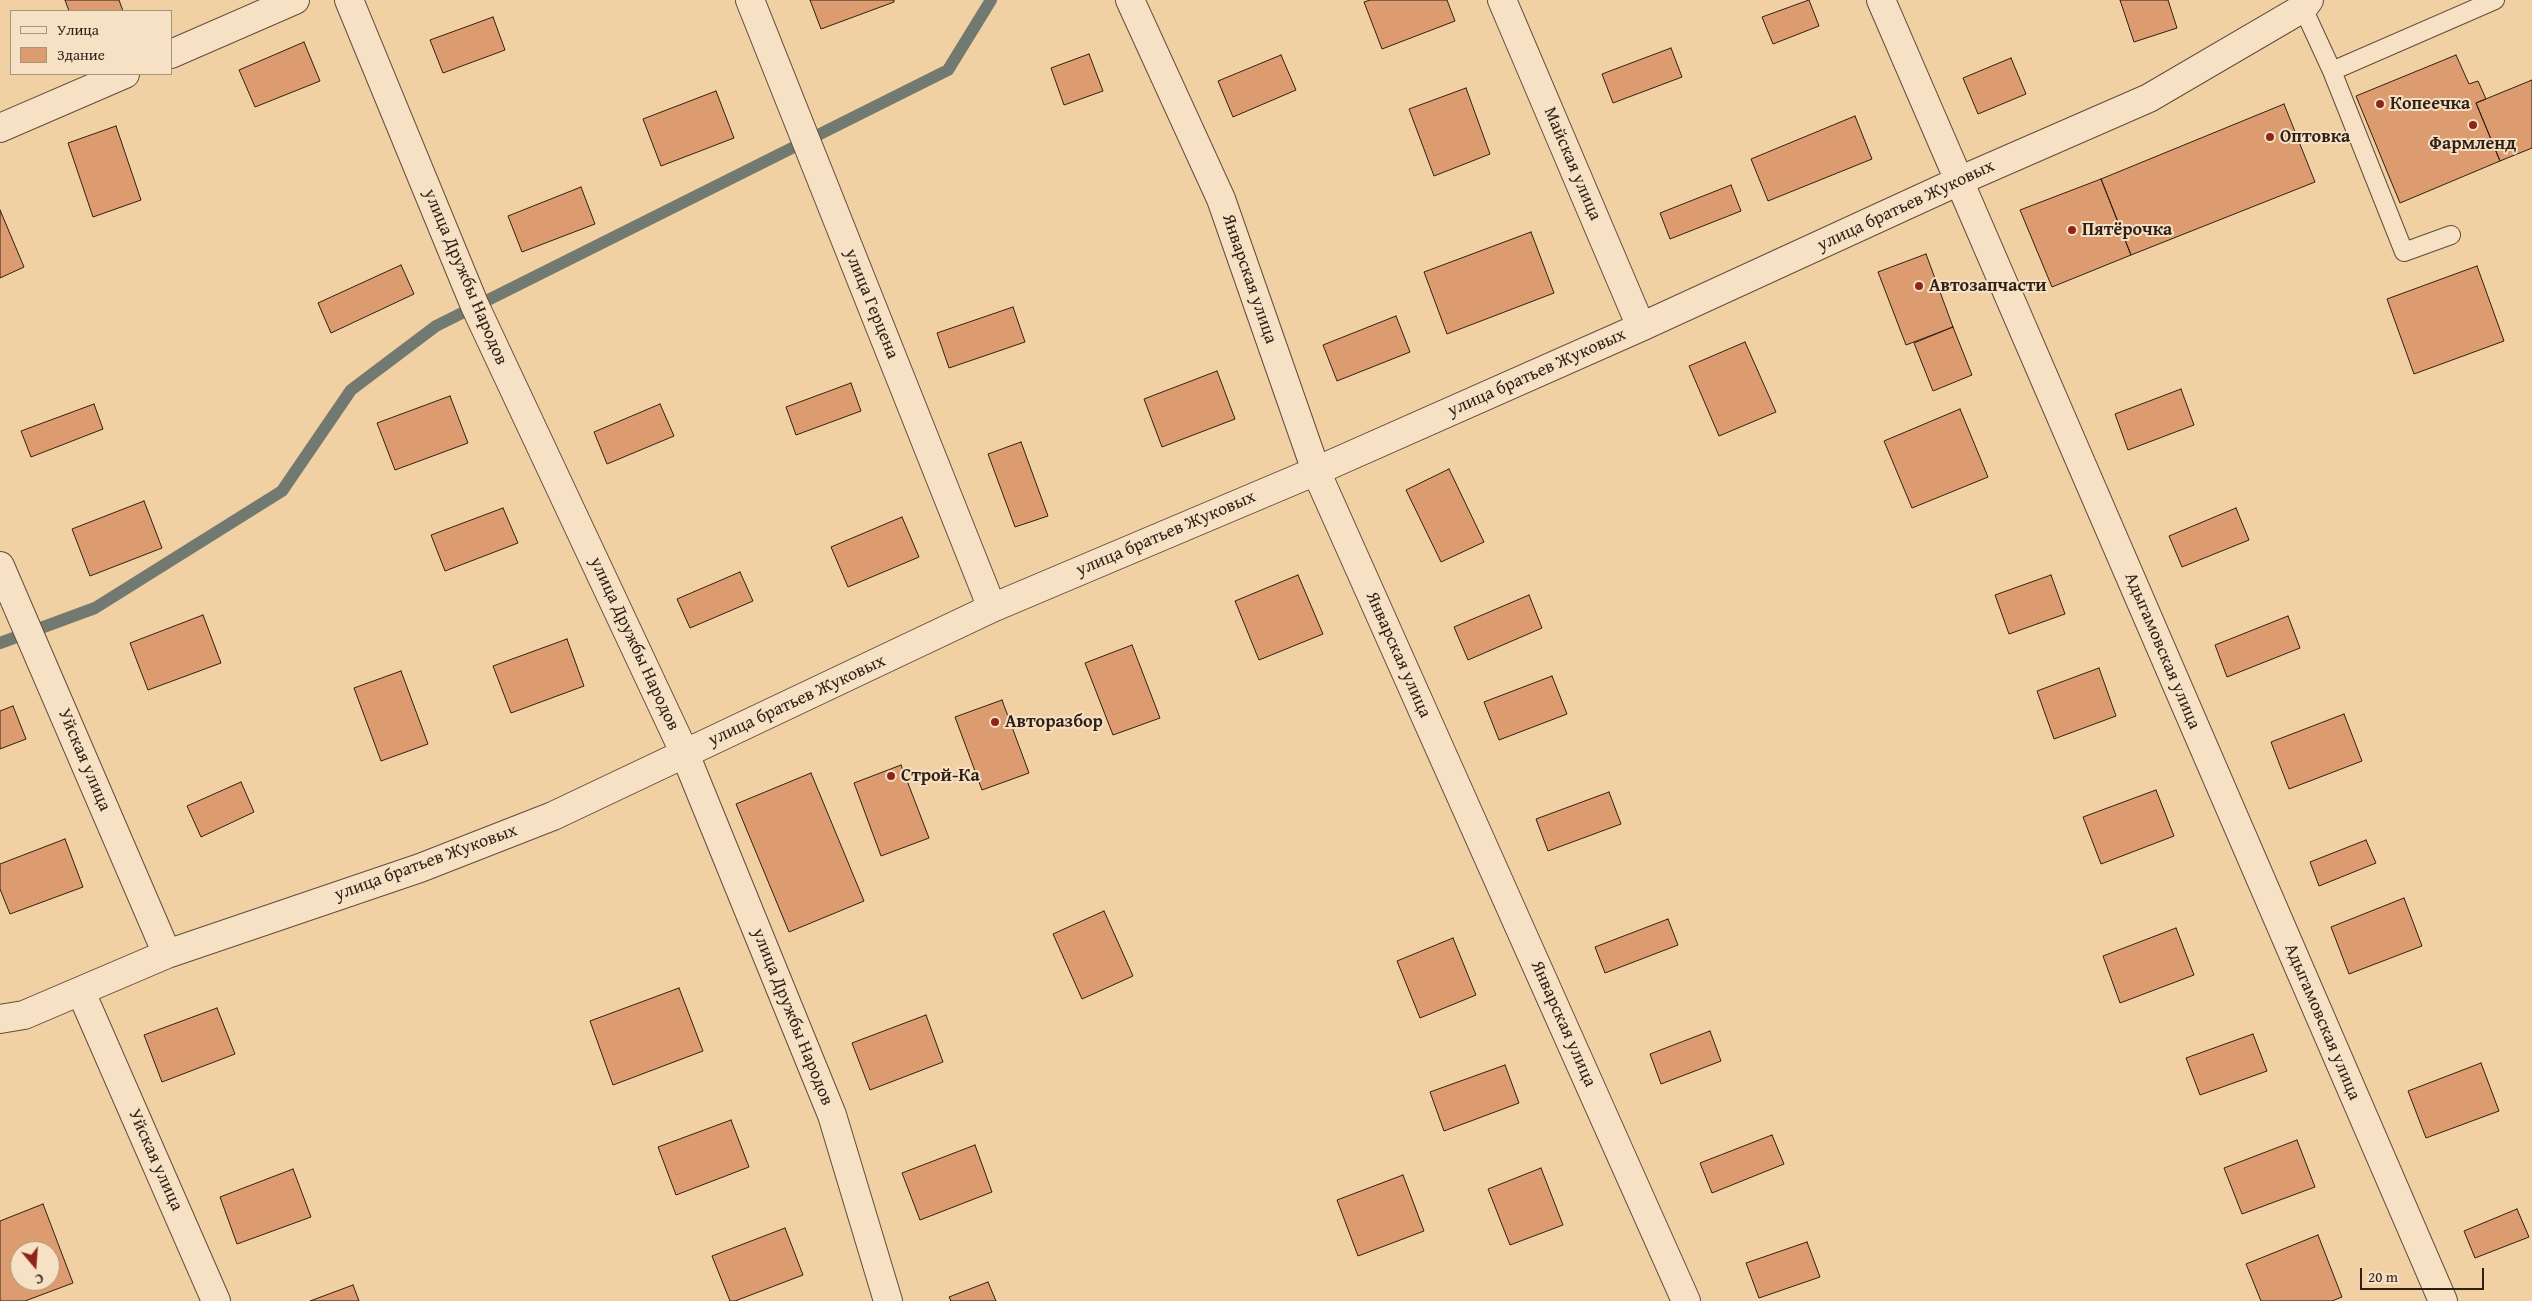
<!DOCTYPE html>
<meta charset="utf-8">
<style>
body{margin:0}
#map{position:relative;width:2532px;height:1301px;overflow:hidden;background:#f1d1a4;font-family:"Gentium Book Plus",serif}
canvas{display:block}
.legend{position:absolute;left:10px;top:10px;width:162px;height:65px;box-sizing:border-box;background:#f6e1c4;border:1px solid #a7937e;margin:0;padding:6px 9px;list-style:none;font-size:15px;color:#301f16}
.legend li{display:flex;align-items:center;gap:10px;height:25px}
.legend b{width:25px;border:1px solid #a7937e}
.north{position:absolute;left:10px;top:1241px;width:50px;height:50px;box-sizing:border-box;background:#f6e1c4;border:1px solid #a7937e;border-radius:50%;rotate:162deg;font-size:14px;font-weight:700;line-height:20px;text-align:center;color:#301f16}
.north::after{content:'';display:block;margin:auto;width:18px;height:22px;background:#8f2418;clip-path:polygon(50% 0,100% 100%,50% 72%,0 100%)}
.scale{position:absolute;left:2360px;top:1268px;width:124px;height:22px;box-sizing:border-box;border:2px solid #301f16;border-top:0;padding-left:6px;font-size:15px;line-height:18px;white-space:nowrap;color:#301f16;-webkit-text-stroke:4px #f6e1c4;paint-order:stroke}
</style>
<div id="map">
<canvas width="2532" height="1301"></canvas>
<ul class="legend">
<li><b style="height:6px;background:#f6e1c4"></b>Улица</li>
<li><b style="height:14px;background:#dd9c70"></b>Здание</li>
</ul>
<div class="north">С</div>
<div class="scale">20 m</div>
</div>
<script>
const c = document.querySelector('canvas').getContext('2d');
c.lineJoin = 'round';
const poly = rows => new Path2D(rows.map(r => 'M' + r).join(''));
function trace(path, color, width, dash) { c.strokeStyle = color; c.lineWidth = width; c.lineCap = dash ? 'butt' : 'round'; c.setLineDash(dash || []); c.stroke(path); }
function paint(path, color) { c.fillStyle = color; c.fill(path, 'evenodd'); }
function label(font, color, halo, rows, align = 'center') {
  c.font = font + ' "Gentium Book Plus",serif'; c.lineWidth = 4; c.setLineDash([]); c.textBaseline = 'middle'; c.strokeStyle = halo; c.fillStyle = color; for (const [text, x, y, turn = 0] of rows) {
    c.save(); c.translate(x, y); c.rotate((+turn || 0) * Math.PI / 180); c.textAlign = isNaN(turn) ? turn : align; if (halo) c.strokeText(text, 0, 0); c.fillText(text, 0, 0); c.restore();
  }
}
trace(poly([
 [0,643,95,608,282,491,351,390,436,326,948,70,991,0]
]), '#717971', 12);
const building = poly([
 [65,0,119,0,123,11,69,11,65,0],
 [810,0,894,0,894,2,821,29,810,0],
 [1370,0,1447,0,1455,21,1382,49,1364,2,1370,0],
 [1809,0,1819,26,1773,44,1762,17,1809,0],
 [2120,0,2168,0,2177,28,2134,42,2120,0],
 [493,17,505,50,443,73,430,40,493,17],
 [304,42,320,81,255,107,239,70,304,42],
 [1671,48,1682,77,1613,103,1602,74,1671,48],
 [1089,54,1103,91,1064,105,1051,68,1089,54],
 [1281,55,1296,90,1233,117,1218,81,1281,55],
 [2456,55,2469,84,2478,81,2486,99,2476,103,2500,161,2400,203,2356,96,2456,55],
 [2011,58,2026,94,1978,114,1963,78,2011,58],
 [2532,80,2532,148,2500,161,2476,103,2532,80],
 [1466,88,1490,154,1434,176,1409,109,1466,88],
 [716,91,734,138,661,166,643,119,716,91],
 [2284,104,2315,182,2131,255,2101,179,2284,104],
 [1855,116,1872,159,1768,201,1751,159,1855,116],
 [116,126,141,200,93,217,68,143,116,126],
 [2101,179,2131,255,2052,287,2020,210,2101,179],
 [1731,185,1741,211,1670,239,1660,213,1731,185],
 [581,187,595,224,522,252,508,216,581,187],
 [0,210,24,267,0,278,0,210],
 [1531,232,1554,293,1447,334,1424,272,1531,232],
 [1926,254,1953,327,1906,345,1878,272,1926,254],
 [401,265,414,294,331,333,318,303,401,265],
 [2477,266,2504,341,2414,374,2387,299,2477,266],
 [1013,307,1025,342,949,368,937,333,1013,307],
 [1396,316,1410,352,1337,381,1323,345,1396,316],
 [1953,327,1972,375,1933,391,1914,343,1953,327],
 [1745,342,1776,412,1719,436,1689,366,1745,342],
 [1217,371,1235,419,1162,447,1144,399,1217,371],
 [851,383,861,411,796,435,786,407,851,383],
 [2181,389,2194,425,2128,450,2115,414,2181,389],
 [450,396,468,443,395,470,377,423,450,396],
 [94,404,103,429,31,457,21,431,94,404],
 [660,404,674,436,607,464,594,432,660,404],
 [1960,409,1988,477,1912,508,1884,441,1960,409],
 [1021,442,1048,516,1015,527,988,454,1021,442],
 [1449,469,1484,542,1441,562,1406,490,1449,469],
 [144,501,162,548,90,576,72,529,144,501],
 [503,508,518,543,445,571,431,535,503,508],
 [2236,508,2249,540,2182,567,2169,536,2236,508],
 [902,517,919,557,848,587,831,547,902,517],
 [740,572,753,601,690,628,677,599,740,572],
 [1298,575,1323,634,1259,660,1235,601,1298,575],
 [2051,575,2065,614,2009,634,1995,595,2051,575],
 [1529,595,1542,628,1468,660,1454,627,1529,595],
 [203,615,221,663,148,690,130,643,203,615],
 [2288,616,2300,648,2227,677,2215,645,2288,616],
 [567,639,584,686,511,713,493,666,567,639],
 [1132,645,1160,718,1113,735,1085,663,1132,645],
 [2099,668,2116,716,2054,739,2037,691,2099,668],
 [401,671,428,744,381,761,354,688,401,671],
 [1552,676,1567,714,1499,740,1484,702,1552,676],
 [1002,700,1029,773,982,790,955,717,1002,700],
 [13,706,26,739,0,749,0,711,13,706],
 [2344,714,2362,761,2289,789,2271,742,2344,714],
 [901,765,929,838,881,856,854,783,901,765],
 [811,773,864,901,789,932,736,804,811,773],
 [241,782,254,812,201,837,187,806,241,782],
 [2156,790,2174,836,2101,864,2083,817,2156,790],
 [1609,792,1621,824,1548,851,1536,819,1609,792],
 [65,839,83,887,10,914,0,889,0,864,65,839],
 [2366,840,2376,863,2319,886,2310,862,2366,840],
 [2404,898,2422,946,2349,974,2331,927,2404,898],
 [1104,911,1133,976,1082,999,1053,934,1104,911],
 [1668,919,1678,945,1605,973,1595,947,1668,919],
 [2176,928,2194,975,2120,1003,2103,956,2176,928],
 [1453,938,1476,995,1420,1018,1397,961,1453,938],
 [679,988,703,1051,613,1085,590,1021,679,988],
 [217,1008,235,1054,162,1082,144,1035,217,1008],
 [926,1015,943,1062,870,1090,852,1043,926,1015],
 [1710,1031,1721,1061,1661,1084,1650,1054,1710,1031],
 [2253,1034,2267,1071,2200,1095,2186,1058,2253,1034],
 [2481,1063,2499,1111,2426,1138,2408,1091,2481,1063],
 [1505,1065,1519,1103,1444,1131,1430,1092,1505,1065],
 [731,1120,749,1167,676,1195,658,1147,731,1120],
 [1772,1135,1784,1164,1712,1193,1700,1163,1772,1135],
 [2297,1140,2315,1187,2242,1214,2224,1168,2297,1140],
 [975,1145,992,1192,920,1220,902,1173,975,1145],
 [1541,1168,1563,1225,1510,1245,1488,1189,1541,1168],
 [293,1169,311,1217,237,1244,220,1197,293,1169],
 [1403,1175,1424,1231,1358,1256,1337,1200,1403,1175],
 [43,1204,73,1283,25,1301,0,1301,0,1221,43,1204],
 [20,1251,50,1251,50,1281,20,1281,20,1251],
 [2517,1209,2529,1237,2475,1258,2464,1231,2517,1209],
 [785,1228,803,1275,735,1301,730,1301,712,1256,785,1228],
 [2318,1235,2342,1297,2332,1301,2261,1301,2246,1264,2318,1235],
 [1807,1242,1820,1277,1759,1298,1746,1263,1807,1242],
 [988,1282,996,1301,951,1301,949,1297,988,1282],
 [353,1285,359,1301,310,1301,353,1285]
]);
paint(building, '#dd9c70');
trace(building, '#301f16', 1);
const service = poly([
 [2303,8,2332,71,2495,0],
 [2332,71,2404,252,2451,235]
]);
const minor = poly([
 [349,0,475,306,685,754,832,1115,888,1301],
 [750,0,992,608],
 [1130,0,1221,199,1316,471,1686,1301],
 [1502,0,1641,327],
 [1881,0,2443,1301],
 [171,54,295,0],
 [0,128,125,74],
 [0,566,167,954],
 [81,992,216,1301],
 [0,1019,24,1015,167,954,420,868,553,816,992,608,1316,471,1641,327,1959,181,2149,98,2303,8,2309,0]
]);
trace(service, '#604c3a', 20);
trace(minor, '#604c3a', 30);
trace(service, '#f6e1c4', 18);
trace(minor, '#f6e1c4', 28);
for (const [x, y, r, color] of [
 [2380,104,5,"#8f2418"],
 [2473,125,5,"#8f2418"],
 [2270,137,5,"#8f2418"],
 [2072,230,5,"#8f2418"],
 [1919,286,5,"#8f2418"],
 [995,722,5,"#8f2418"],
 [891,776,5,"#8f2418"]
]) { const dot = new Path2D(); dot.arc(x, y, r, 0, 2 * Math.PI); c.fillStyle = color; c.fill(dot); trace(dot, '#f6e1c4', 2); }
label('bold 18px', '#301f16', '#f6e1c4', [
 ["Копеечка",2390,104],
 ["Оптовка",2280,137],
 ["Фармленд",2473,144,"center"],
 ["Пятёрочка",2082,230],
 ["Автозапчасти",1929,286],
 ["Авторазбор",1005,722],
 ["Строй-Ка",901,776]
], 'left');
label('18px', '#301f16', '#f6e1c4', [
 ["Майская улица",1572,164,67],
 ["улица братьев Жуковых",1906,206,-25],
 ["улица Дружбы Народов",465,277,67],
 ["Январская улица",1249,279,71],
 ["улица Герцена",871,304,68],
 ["улица братьев Жуковых",1537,373,-24],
 ["улица братьев Жуковых",1166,534,-23],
 ["улица Дружбы Народов",634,644,65],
 ["Адыгамовская улица",2162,651,67],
 ["Январская улица",1398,655,66],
 ["улица братьев Жуковых",797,701,-25],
 ["Уйская улица",84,760,67],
 ["улица братьев Жуковых",426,863,-20],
 ["улица Дружбы Народов",792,1017,68],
 ["Адыгамовская улица",2322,1022,67],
 ["Январская улица",1563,1024,66],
 ["Уйская улица",155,1160,66]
]);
</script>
